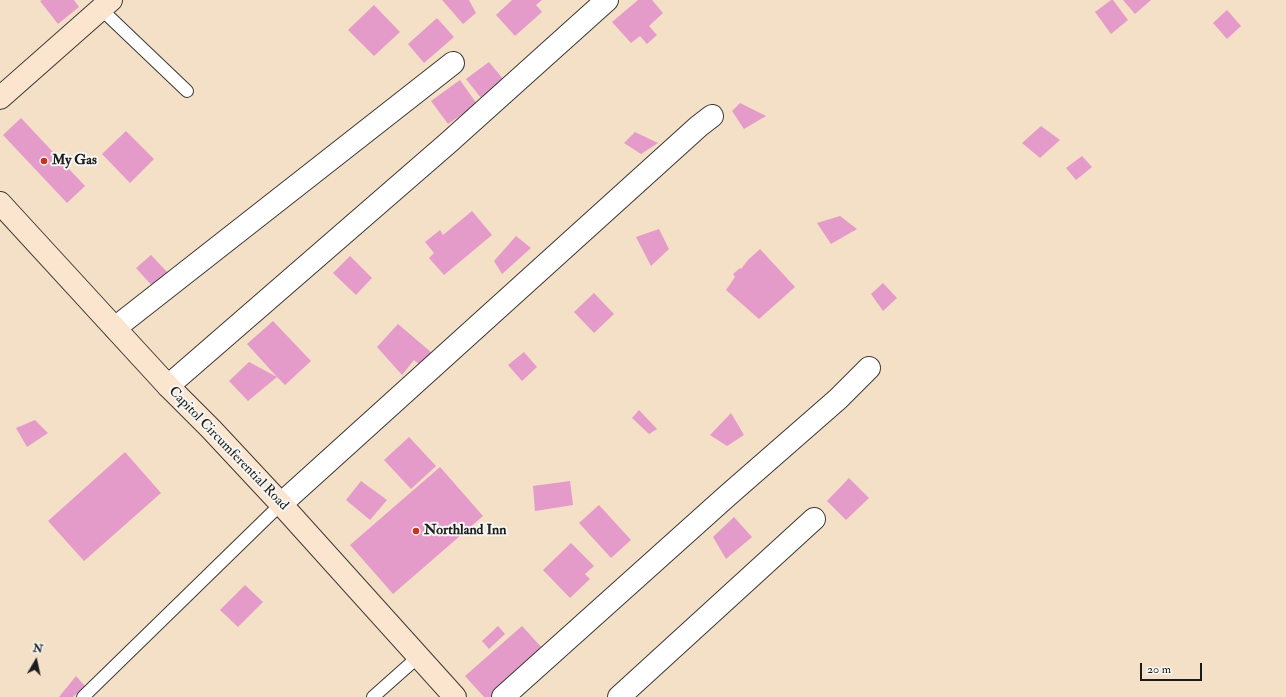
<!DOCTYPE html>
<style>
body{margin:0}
#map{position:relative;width:1286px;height:697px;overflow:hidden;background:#f4dfc7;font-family:"IM FELL Double Pica",serif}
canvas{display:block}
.north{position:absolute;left:16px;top:641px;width:40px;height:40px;-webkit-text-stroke:3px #f6f6f2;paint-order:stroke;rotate:9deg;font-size:11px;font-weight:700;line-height:16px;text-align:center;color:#1c1c1c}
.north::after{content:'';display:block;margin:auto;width:14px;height:18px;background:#1c1c1c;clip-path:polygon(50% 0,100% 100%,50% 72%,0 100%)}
.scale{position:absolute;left:1140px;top:663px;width:62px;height:18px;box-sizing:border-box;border:2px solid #1c1c1c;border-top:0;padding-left:5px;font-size:12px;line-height:14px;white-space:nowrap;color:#1c1c1c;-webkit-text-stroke:3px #f6f6f2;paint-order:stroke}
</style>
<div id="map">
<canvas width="1286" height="697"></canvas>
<div class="north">N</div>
<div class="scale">20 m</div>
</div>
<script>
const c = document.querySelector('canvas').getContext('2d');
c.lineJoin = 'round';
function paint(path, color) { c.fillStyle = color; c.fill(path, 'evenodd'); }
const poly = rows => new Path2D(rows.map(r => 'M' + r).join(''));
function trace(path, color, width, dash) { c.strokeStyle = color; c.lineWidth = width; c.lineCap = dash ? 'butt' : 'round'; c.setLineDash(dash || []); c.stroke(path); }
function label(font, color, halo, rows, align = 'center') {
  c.font = font + ' "IM FELL Double Pica",serif'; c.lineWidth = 4; c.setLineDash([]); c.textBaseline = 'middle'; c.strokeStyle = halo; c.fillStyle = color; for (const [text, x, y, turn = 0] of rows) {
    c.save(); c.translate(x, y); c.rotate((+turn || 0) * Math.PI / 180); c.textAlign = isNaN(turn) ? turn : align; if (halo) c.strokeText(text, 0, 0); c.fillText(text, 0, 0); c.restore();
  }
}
paint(poly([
 [42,0,74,0,79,7,58,24,40,1],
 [442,0,469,0,476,13,463,24],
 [512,0,542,0,536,5,542,12,515,36,496,15],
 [638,0,652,0,663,13,649,26,657,35,647,44,640,36,631,43,612,22],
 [1111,0,1113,0,1128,20,1111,34,1095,12],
 [1123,0,1151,0,1135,14],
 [374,5,400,32,374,56,348,30],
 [1227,10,1241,26,1227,39,1213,23],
 [437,18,454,37,424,63,408,44],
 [489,62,504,80,481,98,466,79],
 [460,80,477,104,448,124,431,101],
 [740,103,766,116,744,129,732,111],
 [21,118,85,186,67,203,3,135],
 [1041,126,1060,140,1040,158,1022,143],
 [126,131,154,159,130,183,102,154],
 [635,132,658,143,641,154,624,143],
 [1082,156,1092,167,1076,180,1066,168],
 [472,211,492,235,444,275,429,258,434,253,425,242,440,230,443,235],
 [840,216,857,229,831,244,817,223],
 [659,229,669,249,651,266,636,237],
 [516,236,531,248,502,274,494,261],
 [760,249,795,287,759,319,726,290,735,277,733,274,740,268,741,269,748,260],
 [151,255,169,274,154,288,136,268],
 [350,256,372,278,356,295,333,273],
 [883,283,897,298,883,311,871,294],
 [594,293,614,314,594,333,574,312],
 [273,321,311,361,285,385,277,377,248,401,229,381,249,362,277,377,247,344],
 [398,324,432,353,420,365,414,360,402,375,377,347],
 [524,352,537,367,522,381,508,365],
 [639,410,657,429,649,434,632,418],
 [731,413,744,435,727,446,710,435],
 [35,420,48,433,27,447,16,428],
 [409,437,436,466,411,489,384,460],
 [125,452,161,493,84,561,48,521],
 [440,467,483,516,393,594,350,545],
 [849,478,869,498,846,520,827,501],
 [361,481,387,500,370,520,346,500],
 [570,481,573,505,535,511,533,486],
 [599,505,631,540,611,558,579,523],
 [734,517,752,537,726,559,713,537],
 [571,543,594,566,585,574,590,579,570,598,543,570],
 [245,585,263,602,238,627,220,610],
 [498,626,505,634,489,649,482,641],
 [522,626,544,650,490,697,484,697,465,676],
 [76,676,85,686,73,697,59,697]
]), '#e59bc9');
const lane = poly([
 [101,9,187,91],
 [83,697,281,504],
 [373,697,418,657]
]);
const street = poly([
 [115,328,453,63],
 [168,386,448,143,607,0],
 [281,504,699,126,712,116],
 [503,697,727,496,838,399,869,368],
 [619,697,814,519]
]);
const secondary = poly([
 [0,98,111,0],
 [0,203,168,386,211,429,281,504,455,697]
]);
trace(lane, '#3c3936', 14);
trace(street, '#3c3936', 24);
trace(secondary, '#3c3936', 24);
trace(lane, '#fff', 12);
trace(street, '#fff', 22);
trace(secondary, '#fce5cf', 22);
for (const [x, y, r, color] of [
 [44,161,4,"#c8321e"],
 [416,531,4,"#c8321e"]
]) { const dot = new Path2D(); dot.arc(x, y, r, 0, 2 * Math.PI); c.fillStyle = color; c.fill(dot); trace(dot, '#f6f6f2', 1.5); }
label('bold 14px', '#1c1c1c', '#f6f6f2', [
 ["My Gas",52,161],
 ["Northland Inn",424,531]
], 'left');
label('14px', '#1c1c1c', '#f6f6f2', [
 ["Capitol Circumferential Road",228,449,46]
]);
</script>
